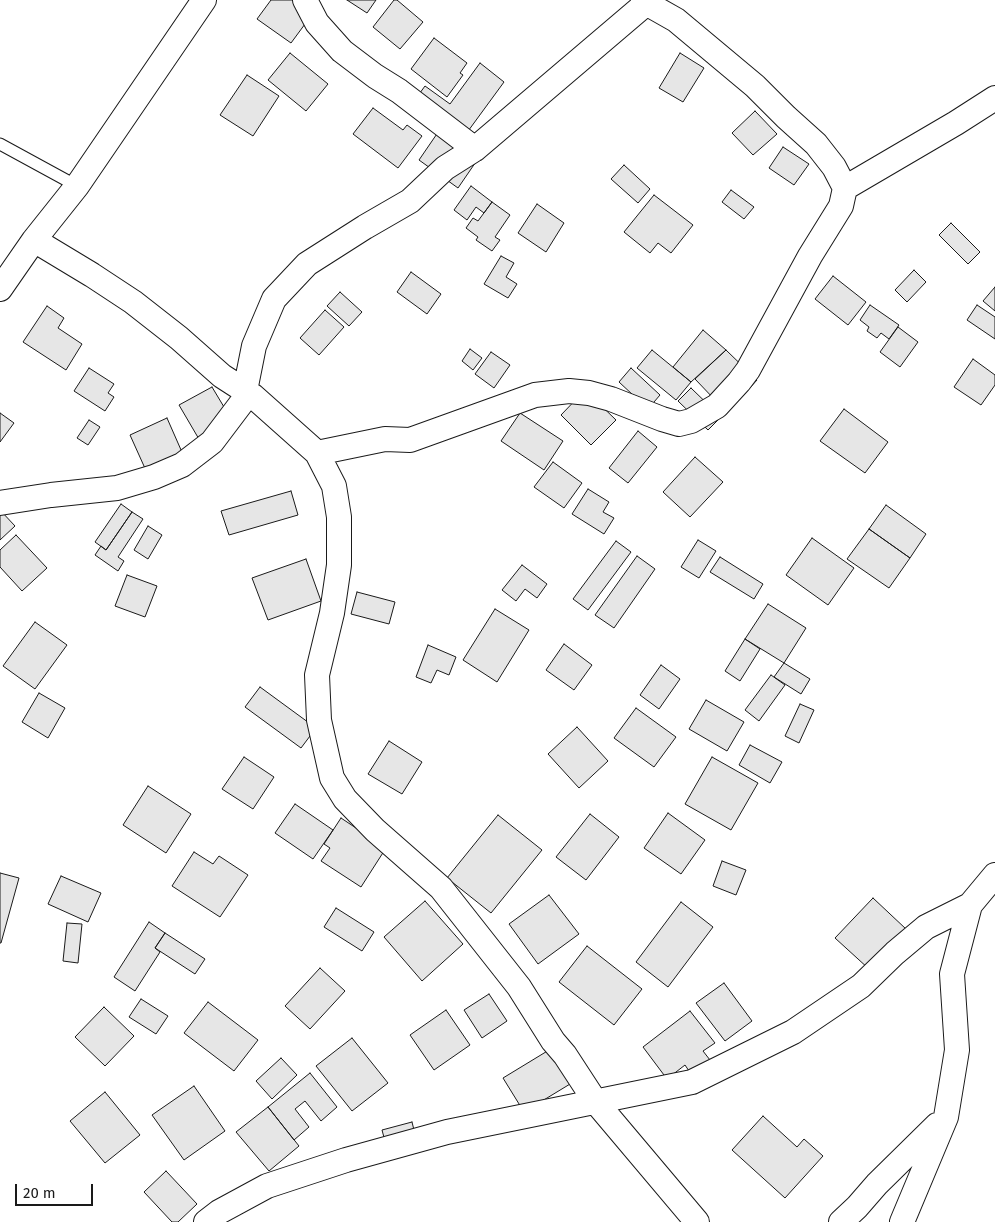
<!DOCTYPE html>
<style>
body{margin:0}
#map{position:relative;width:995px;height:1222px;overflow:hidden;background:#fff;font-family:"Fira Sans",sans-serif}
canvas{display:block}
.scale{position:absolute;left:15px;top:1184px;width:78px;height:22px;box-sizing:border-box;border:2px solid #1a1a1a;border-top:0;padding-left:6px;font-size:15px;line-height:18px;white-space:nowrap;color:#1a1a1a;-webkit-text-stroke:4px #fff;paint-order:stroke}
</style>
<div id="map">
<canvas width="995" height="1222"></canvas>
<div class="scale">20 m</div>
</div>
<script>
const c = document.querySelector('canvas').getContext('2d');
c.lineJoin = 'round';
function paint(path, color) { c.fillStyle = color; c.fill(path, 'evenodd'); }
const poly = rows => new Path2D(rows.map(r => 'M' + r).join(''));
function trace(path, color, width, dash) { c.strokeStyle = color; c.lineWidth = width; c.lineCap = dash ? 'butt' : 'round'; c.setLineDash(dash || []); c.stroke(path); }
const building = poly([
 [271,0,312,0,319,5,291,43,257,19,271,0],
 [347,0,376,0,367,13,347,0],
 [394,0,397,0,423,22,400,49,373,27,394,0],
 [434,38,467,63,460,73,463,75,447,97,411,69,434,38],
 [290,53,328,84,306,111,268,80,290,53],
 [680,53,704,68,683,102,659,88,680,53],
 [480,63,504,82,463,138,414,101,425,86,450,104,480,63],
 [247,75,279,96,253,136,220,115,247,75],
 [373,108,403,130,407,125,422,136,398,168,353,134,373,108],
 [755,111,777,134,753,155,732,133,755,111],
 [443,125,482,153,458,188,419,160,443,125],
 [783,147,809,164,794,185,769,168,783,147],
 [624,165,650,189,638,203,611,179,624,165],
 [471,186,492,202,484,213,476,207,467,220,454,210,471,186],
 [731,190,754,207,744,219,722,202,731,190],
 [654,195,693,225,671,253,658,243,650,253,624,232,654,195],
 [492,202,510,215,495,237,500,240,492,251,476,240,478,237,466,228,473,218,478,221,492,202],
 [537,204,564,223,546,252,518,233,537,204],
 [951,223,980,252,968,264,939,235,951,223],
 [501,256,514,263,506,277,517,284,508,298,484,284,501,256],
 [914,270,926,282,907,302,895,290,914,270],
 [411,272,441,294,427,314,397,292,411,272],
 [833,276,866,302,848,325,815,299,833,276],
 [995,287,995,311,983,301,995,287],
 [340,292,362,312,349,326,327,306,340,292],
 [870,305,899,325,889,339,881,333,877,338,867,331,869,327,860,320,870,305],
 [977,305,995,317,995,339,967,320,977,305],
 [47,306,64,318,58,328,82,344,66,370,23,342,47,306],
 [325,310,344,327,319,355,300,338,325,310],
 [898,327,918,342,900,367,880,352,898,327],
 [703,330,726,350,691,382,673,367,703,330],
 [470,349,482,358,473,370,462,361,470,349],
 [652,350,691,382,676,400,637,368,652,350],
 [726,350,757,380,738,401,726,390,716,401,695,379,726,350],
 [491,352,510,365,494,388,475,374,491,352],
 [973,359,995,375,995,385,981,405,954,387,973,359],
 [89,368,114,384,108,393,114,397,105,411,74,391,89,368],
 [631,368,660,395,648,409,619,382,631,368],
 [212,387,236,427,203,446,179,405,212,387],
 [691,388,721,417,708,430,678,401,691,388],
 [585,390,616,420,591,445,561,415,585,390],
 [844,409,888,442,865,473,820,441,844,409],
 [0,413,14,423,0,442,0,413],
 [520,413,563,441,544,470,501,441,520,413],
 [167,418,185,459,148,475,130,435,167,418],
 [89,420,100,427,88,445,77,438,89,420],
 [638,431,657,447,628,483,609,468,638,431],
 [695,457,723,482,690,517,663,492,695,457],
 [553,462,582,483,564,508,534,487,553,462],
 [588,489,609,502,603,512,614,518,604,534,572,514,588,489],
 [291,491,298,515,229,535,221,511,291,491],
 [121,504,132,512,106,550,95,542,121,504],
 [886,505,926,534,910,558,869,529,886,505],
 [0,510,15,526,0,540,0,510],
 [132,512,143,519,118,557,124,561,118,571,95,555,101,546,106,550,132,512],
 [148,526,162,535,148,559,134,550,148,526],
 [869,529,910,558,889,588,847,559,869,529],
 [16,535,47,568,22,591,0,567,0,550,16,535],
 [812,538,854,568,828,605,786,575,812,538],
 [698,540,716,551,699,578,681,567,698,540],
 [616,541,631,552,588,610,573,599,616,541],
 [637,556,655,569,614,628,595,615,637,556],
 [720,557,763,584,754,599,710,572,720,557],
 [306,559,321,601,268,620,252,578,306,559],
 [522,565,547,584,537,598,525,589,516,601,502,590,522,565],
 [127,575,157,586,145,617,115,606,127,575],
 [357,592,395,602,389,624,351,614,357,592],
 [768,604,806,628,784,663,745,639,768,604],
 [495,609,529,630,497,682,463,660,495,609],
 [35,622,67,645,35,689,3,666,35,622],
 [745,639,760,649,740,681,725,671,745,639],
 [564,644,592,665,574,690,546,670,564,644],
 [428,645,456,657,449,675,437,670,431,683,416,677,428,645],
 [784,663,810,679,801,694,774,677,784,663],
 [661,665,680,679,659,709,640,695,661,665],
 [771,675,785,685,759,721,745,710,771,675],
 [260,687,316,728,301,748,245,707,260,687],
 [39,693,65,708,48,738,22,722,39,693],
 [706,700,744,722,727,751,689,729,706,700],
 [800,704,814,710,799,743,785,736,800,704],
 [636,708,676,737,654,767,614,738,636,708],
 [577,727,608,761,579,788,548,754,577,727],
 [389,741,422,762,402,794,368,774,389,741],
 [750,745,782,762,770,783,739,765,750,745],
 [244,757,274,777,253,809,222,789,244,757],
 [712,757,758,783,731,830,685,804,712,757],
 [148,786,191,814,166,853,123,825,148,786],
 [295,804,333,830,313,859,275,833,295,804],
 [668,813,705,840,681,874,644,848,668,813],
 [590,814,619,837,586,880,556,857,590,814],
 [498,815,542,850,491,913,447,878,498,815],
 [341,818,386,848,361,887,321,861,330,848,324,844,341,818],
 [194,852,213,864,219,856,248,875,220,917,172,886,194,852],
 [722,861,746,870,736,895,713,886,722,861],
 [0,873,19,878,1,943,0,943,0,873],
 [61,876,101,893,88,922,48,904,61,876],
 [549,895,579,934,538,964,509,924,549,895],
 [873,898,906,929,869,969,835,938,873,898],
 [425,901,463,944,422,981,384,937,425,901],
 [681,902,713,927,668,987,636,962,681,902],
 [336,908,374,932,362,951,324,927,336,908],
 [149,922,165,933,155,948,160,952,135,991,114,977,149,922],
 [67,923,82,924,78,963,63,961,67,923],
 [165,933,205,959,195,974,155,948,165,933],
 [587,946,642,989,614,1025,559,982,587,946],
 [320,968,345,991,310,1029,285,1006,320,968],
 [724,983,752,1021,725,1041,696,1003,724,983],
 [489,994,507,1021,482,1038,464,1010,489,994],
 [141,999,168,1016,156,1034,129,1017,141,999],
 [208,1002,258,1040,234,1071,184,1033,208,1002],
 [104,1007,134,1036,105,1066,75,1037,104,1007],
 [446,1010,470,1045,434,1070,410,1035,446,1010],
 [690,1011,715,1043,703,1051,710,1060,691,1074,685,1065,667,1079,643,1047,690,1011],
 [352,1038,388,1083,352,1111,316,1066,352,1038],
 [554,1047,575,1081,524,1112,503,1078,554,1047],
 [281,1058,297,1075,272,1099,256,1081,281,1058],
 [310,1073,337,1107,321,1121,305,1101,295,1109,309,1127,294,1140,268,1107,310,1073],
 [194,1086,225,1131,184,1160,152,1115,194,1086],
 [105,1092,140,1135,105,1163,70,1121,105,1092],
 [268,1107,299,1146,269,1171,236,1132,268,1107],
 [763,1116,797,1147,804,1139,823,1156,785,1198,732,1150,763,1116],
 [412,1122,416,1138,386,1145,382,1130,412,1122],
 [166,1171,197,1204,178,1222,172,1222,144,1192,166,1171]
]);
paint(building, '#e6e6e6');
trace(building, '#1a1a1a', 1);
const lane = poly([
 [0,144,77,186]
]);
const street = poly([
 [305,0,317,23,342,51,375,76,399,91,475,149],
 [845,188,956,123,995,98],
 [34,240,92,275,133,302,179,338,222,376,253,396,317,453,334,486,339,517,339,565,332,613,317,675,319,720,332,778,345,799,375,830,441,888,519,987,553,1041,565,1055,595,1101,697,1222],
 [0,289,34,240,77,186,204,0],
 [245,391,254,346,274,299,307,264,365,227,410,201,445,168,475,149,650,0],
 [317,453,385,439,410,440,535,395,569,391,589,393,611,399,662,419,679,424,691,421,717,406,739,382,748,370,810,256,841,206,845,188,834,167,816,144,786,117,755,86,676,20,646,3,643,0],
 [0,503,51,495,117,488,154,477,182,465,212,442,249,393],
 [206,1222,219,1212,267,1186,346,1160,447,1132,692,1082,793,1032,861,986,895,953,926,927,970,905],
 [841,1222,857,1207,877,1184,937,1125],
 [902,1222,946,1117,957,1050,952,974,970,905,995,875]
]);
trace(lane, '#1a1a1a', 13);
trace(street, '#1a1a1a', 26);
trace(lane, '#fff', 11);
trace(street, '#fff', 24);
</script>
